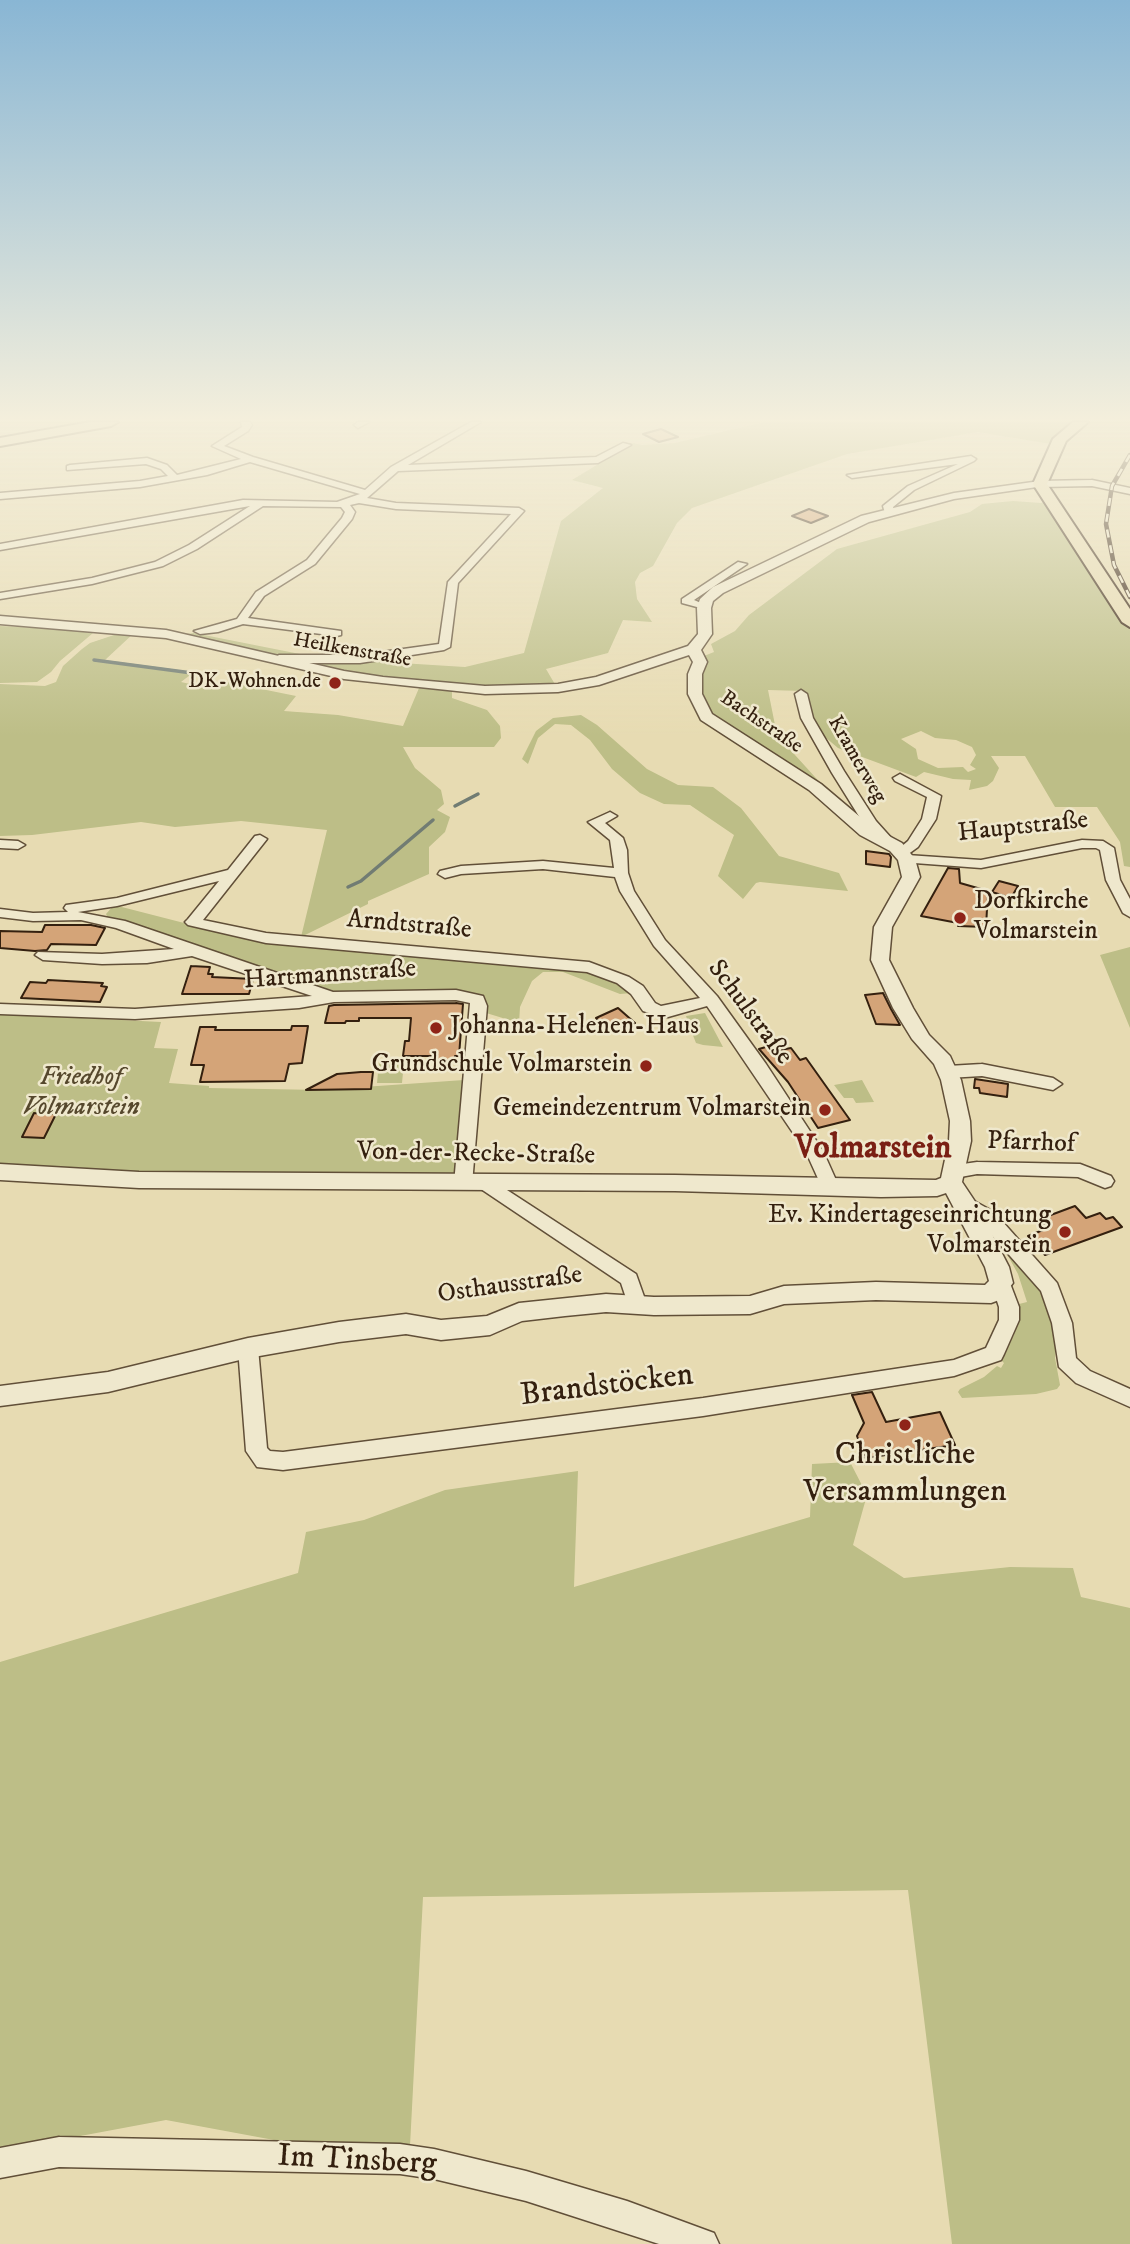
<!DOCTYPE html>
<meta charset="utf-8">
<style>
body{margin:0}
canvas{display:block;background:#e7dbb2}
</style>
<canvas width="1130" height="2244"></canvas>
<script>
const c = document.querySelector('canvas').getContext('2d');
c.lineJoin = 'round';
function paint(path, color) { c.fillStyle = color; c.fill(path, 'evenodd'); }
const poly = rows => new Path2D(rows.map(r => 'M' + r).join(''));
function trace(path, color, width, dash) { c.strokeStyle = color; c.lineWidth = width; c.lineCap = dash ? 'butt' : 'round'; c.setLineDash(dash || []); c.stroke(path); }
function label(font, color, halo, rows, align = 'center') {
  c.font = font + ' "IM FELL DW Pica",serif'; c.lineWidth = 5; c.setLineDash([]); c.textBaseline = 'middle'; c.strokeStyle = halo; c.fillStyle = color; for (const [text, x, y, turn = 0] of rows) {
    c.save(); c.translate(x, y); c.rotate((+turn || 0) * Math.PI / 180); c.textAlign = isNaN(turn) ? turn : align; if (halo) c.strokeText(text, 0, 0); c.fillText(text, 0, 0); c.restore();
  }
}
paint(poly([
 [764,422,1081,422,1057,445,978,432,847,454,692,508,677,523,653,566,640,573,635,582,637,599,652,622,623,620,608,653,546,669,556,686,447,685,350,673,185,634,194,633,320,658,465,667,524,653,561,521,603,488,572,480,633,443,642,445,675,443],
 [1013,501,1041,503,1047,501,1130,629,1130,867,1124,866,1120,842,1097,807,1055,807,1025,756,991,756,999,768,993,781,987,786,969,790,971,780,953,779,924,772,916,777,838,748,819,732,811,719,804,691,768,690,775,725,789,738,785,744,825,788,727,728,707,710,702,700,700,674,704,656,714,652,711,644,735,631,749,615,837,549,970,512,982,504],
 [921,731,935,738,956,740,972,747,976,755,970,765,976,769,968,772,963,767,938,768,918,759,916,749,901,739],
 [0,626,91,631,93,633,60,661,51,672,37,682,0,683],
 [120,633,134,633,105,660,194,672,181,682,213,689,222,681,296,696,284,711,338,715,403,726,419,688,452,690,452,698,487,710,500,726,501,738,494,747,403,747,415,768,441,790,444,804,437,810,450,817,445,832,429,847,429,874,368,901,368,904,301,937,327,830,241,821,175,827,141,822,32,835,0,836,0,684,45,686,56,682,63,666,82,649,90,643],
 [581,715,597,725,647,769,678,785,713,787,741,808,779,856,839,873,848,891,760,882,756,883,743,899,718,876,734,835,690,805,664,804,640,793,612,769,590,740,571,725,555,724,538,738,528,764,522,759,536,731,553,718],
 [114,905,223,933,583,970,617,982,632,993,620,994,563,972,543,972,532,981,520,1007,519,1023,483,1012,480,996,344,994,289,980,225,955,188,946,108,918,106,914],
 [1130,947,1130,1028,1100,955],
 [705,1013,723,1047,703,1045,696,1043,694,1038,686,1016],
 [0,1014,161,1022,154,1048,178,1049,169,1083,209,1086,209,1088,320,1090,464,1080,454,1175,177,1175,0,1165],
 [379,1062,404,1062,402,1083,377,1083],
 [862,1080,874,1102,856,1103,853,1098,844,1098,834,1085],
 [997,1236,1036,1276,1057,1325,1055,1358,1060,1385,1057,1389,1036,1394,962,1398,958,1392,960,1389,984,1377,997,1366,1001,1368,1004,1363,1001,1360,1014,1335,1019,1304,1027,1302,1018,1274],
 [850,1462,867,1495,853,1545,904,1578,1010,1567,1073,1568,1081,1597,1130,1608,1130,2244,952,2244,908,1890,423,1897,409,2165,166,2120,0,2151,0,1662,298,1573,306,1532,364,1520,445,1490,578,1471,574,1587,810,1517,812,1464]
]), '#bdbe87');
trace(poly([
 [94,660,192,673],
 [455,806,478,794],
 [348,887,361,881,433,820]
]), '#717c73', 3.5);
const building = poly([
 [661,429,678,437,659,442,643,434,661,429],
 [809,509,828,516,811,523,792,516,809,509],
 [866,851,889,854,891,857,890,867,866,864,866,851],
 [948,868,959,869,960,883,988,891,986,927,958,926,958,923,921,916,948,868],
 [999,881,1018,886,1011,898,992,892,999,881],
 [45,925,91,925,105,928,96,945,51,944,47,950,35,951,0,948,0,931,42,932,45,925],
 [191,966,210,967,208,974,213,974,212,977,253,979,249,994,182,994,191,966],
 [48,980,103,983,101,986,107,987,100,1002,21,998,30,982,46,983,48,980],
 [883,993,891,1009,900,1025,876,1024,865,995,883,993],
 [456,1003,463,1004,459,1056,455,1056,455,1061,432,1061,432,1056,403,1056,405,1041,409,1041,411,1018,359,1018,359,1021,346,1021,345,1023,325,1023,329,1006,334,1005,456,1003],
 [618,1008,635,1023,613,1033,596,1018,618,1008],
 [292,1026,308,1026,302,1063,289,1064,285,1081,200,1082,204,1065,191,1065,200,1027,216,1027,215,1030,291,1030,292,1026],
 [776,1044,780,1050,791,1048,800,1060,806,1058,850,1120,818,1128,788,1082,759,1049,776,1044],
 [361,1072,373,1072,371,1089,306,1090,337,1074,361,1072],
 [975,1079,1008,1084,1007,1097,980,1093,979,1088,974,1088,975,1079],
 [34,1113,56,1114,44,1138,22,1137,34,1113],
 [1075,1206,1086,1218,1100,1213,1106,1219,1113,1217,1122,1227,1045,1255,1028,1236,1048,1228,1040,1219,1075,1206],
 [872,1392,886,1422,940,1412,955,1445,865,1458,857,1436,864,1423,852,1395,872,1392]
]);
paint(building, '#d4a478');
trace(building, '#34200f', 2);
const minor = poly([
 [241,422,250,422,252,425,248,431,224,446,253,457,365,490,391,467,471,422,481,422,408,465,596,457,623,443,631,445,598,463,398,471,367,498,396,503,519,508,524,511,458,583,450,647,444,650,360,663,279,663,273,659,279,655,360,655,439,644,448,582,511,514,396,509,359,503,350,505,355,512,352,519,315,564,264,596,248,618,341,631,341,635,337,636,243,624,218,632,200,634,194,631,237,619,256,592,307,560,342,518,345,512,341,507,263,506,197,549,163,566,92,584,0,599,0,593,92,578,155,562,189,545,250,506,0,550,0,544,243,500,337,502,360,494,250,462,207,475,140,487,0,499,0,493,140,481,168,476,161,469,146,464,67,470,67,466,70,465,147,458,167,465,177,475,241,459,212,446,242,427,241,422],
 [369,422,358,428,354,425,358,422,369,422],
 [971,456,976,459,974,461,914,490,893,507,894,511,889,514,885,513,883,506,908,486,958,464,852,478,847,475,971,456],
 [1092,480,1130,488,1130,494,1092,486,1040,487,1035,484,1040,481,1092,480],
 [738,562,747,564,694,600,708,606,708,610,682,603,682,599,738,562],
 [801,690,807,694,813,718,844,771,876,821,894,841,892,844,882,844,865,826,832,773,801,718,795,694,801,690],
 [900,774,941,796,936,819,918,847,907,855,981,860,1082,840,1103,841,1114,848,1120,880,1130,899,1130,917,1123,913,1106,880,1100,850,1096,848,1082,848,981,868,901,862,901,856,895,852,908,841,922,819,927,797,895,781,893,778,900,774],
 [610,812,617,816,605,823,623,838,627,850,628,873,634,891,665,940,717,996,766,1064,823,1151,840,1189,837,1194,825,1194,806,1152,707,1006,668,1017,658,1016,643,1011,631,994,617,983,587,972,266,943,188,925,185,922,188,919,219,881,117,906,78,912,125,921,333,992,456,990,483,996,487,1006,472,1184,469,1189,457,1189,454,1184,470,1003,456,1000,334,1002,299,1008,135,1019,0,1014,0,1004,135,1009,312,996,192,956,147,963,102,964,43,960,35,955,38,952,102,954,174,949,116,928,81,920,33,921,0,917,0,909,33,913,68,912,64,908,66,905,117,898,228,870,255,836,260,835,267,839,203,920,266,933,589,962,629,977,643,986,655,1003,661,1006,700,998,654,946,620,891,615,877,543,869,461,874,445,878,438,874,440,871,461,866,543,861,614,868,610,840,588,822,610,812],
 [0,840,18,841,25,845,18,849,0,848,0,840],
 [982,1064,1053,1078,1062,1084,1053,1090,982,1076,948,1078,940,1072,948,1066,982,1064],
 [977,1162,1080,1164,1111,1176,1114,1181,1111,1186,1105,1188,1078,1177,977,1174,955,1178,949,1176,946,1171,949,1166,977,1162],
 [487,1177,636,1274,647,1305,644,1310,637,1313,630,1310,621,1283,481,1189,478,1184,481,1179,487,1177],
 [965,1196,994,1212,1057,1283,1072,1323,1076,1358,1090,1371,1130,1389,1130,1407,1076,1383,1059,1367,1052,1323,1041,1291,980,1222,958,1208,956,1203,958,1198,965,1196],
 [1001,1275,1008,1278,1019,1307,1019,1320,1004,1354,1001,1360,954,1376,703,1416,283,1470,257,1467,246,1451,238,1348,241,1342,248,1340,255,1342,258,1348,267,1448,270,1451,283,1452,703,1398,954,1360,986,1348,999,1320,999,1307,991,1283,994,1278,1001,1275],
 [59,2137,400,2144,434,2149,526,2171,627,2201,714,2233,719,2244,659,2244,526,2201,434,2179,400,2174,59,2167,0,2178,0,2148,59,2137]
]);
const tertiary = poly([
 [1040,481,1044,482,1044,486,954,499,869,522,723,593,713,601,711,608,712,634,701,650,707,662,702,674,702,694,712,714,821,784,872,827,902,843,915,859,920,877,892,927,889,960,913,1008,929,1035,950,1056,961,1080,970,1121,971,1141,962,1182,976,1203,1009,1267,1013,1283,999,1300,991,1303,876,1300,784,1304,750,1314,654,1315,606,1312,565,1316,522,1321,490,1335,441,1340,406,1334,339,1342,248,1358,108,1392,0,1406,0,1386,108,1372,248,1338,339,1322,406,1314,441,1320,487,1316,519,1303,606,1294,654,1297,750,1296,784,1286,876,1282,985,1285,989,1281,985,1267,946,1193,937,1196,881,1197,675,1191,139,1188,0,1180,0,1164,139,1172,675,1175,936,1180,941,1178,949,1141,950,1121,941,1080,934,1064,912,1039,893,1008,871,960,874,927,902,877,898,860,890,851,860,835,809,790,701,720,688,694,688,674,693,662,689,655,599,685,558,692,485,694,344,679,166,638,0,624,0,616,166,630,344,671,383,677,485,686,558,684,596,677,688,646,698,634,697,608,700,599,713,587,861,516,954,493,1040,481]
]);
const primary = poly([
 [90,422,118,422,111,426,0,446,0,438,90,422],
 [1073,422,1088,422,1066,441,1047,484,1130,609,1130,627,1122,622,1033,484,1053,439,1073,422]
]);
trace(minor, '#614f38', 3);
trace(tertiary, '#614f38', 3);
trace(primary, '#34200f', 4);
paint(minor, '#efe8cd');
paint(tertiary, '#efe8cd');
paint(primary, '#e7dbb2');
const rail = poly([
 [1130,455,1112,486,1106,524,1114,565,1130,597]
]);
trace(rail, '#34200f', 4.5);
trace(rail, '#efe8cd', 2.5, [8]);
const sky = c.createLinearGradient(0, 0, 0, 736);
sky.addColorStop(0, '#89b6d4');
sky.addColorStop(0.57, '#f4efdc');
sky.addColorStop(1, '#f4efdc00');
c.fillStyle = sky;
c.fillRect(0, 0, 1130, 736);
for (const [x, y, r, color] of [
 [335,683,7,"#8f2418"],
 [960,918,7,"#8f2418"],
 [436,1028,7,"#8f2418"],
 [646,1066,7,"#8f2418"],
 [825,1110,7,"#8f2418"],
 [1065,1232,7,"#8f2418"],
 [905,1425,7,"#8f2418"]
]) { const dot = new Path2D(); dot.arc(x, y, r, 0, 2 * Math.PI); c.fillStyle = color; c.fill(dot); trace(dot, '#efe8cd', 2.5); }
label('21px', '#34200f', '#efe8cd', [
 ["Heilkenstraße",352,651,10],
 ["Bachstraße",761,723,34],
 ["Kramerweg",856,760,60]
]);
label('21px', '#34200f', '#efe8cd', [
 ["DK-Wohnen.de",321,683]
], 'right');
label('26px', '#34200f', '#efe8cd', [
 ["Hauptstraße",1023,828,-6],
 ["Arndtstraße",409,926,5],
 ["Hartmannstraße",330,976,-4],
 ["Schulstraße",749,1013,53],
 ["Pfarrhof",1031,1144,2],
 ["Von-der-Recke-Straße",476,1155,1],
 ["Osthausstraße",510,1286,-8]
]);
label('26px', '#34200f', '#efe8cd', [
 ["Dorfkirche",974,903,"left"],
 ["Volmarstein",974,933,"left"],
 ["Johanna-Helenen-Haus",450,1028,"left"],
 ["Grundschule Volmarstein",632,1066],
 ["Gemeindezentrum Volmarstein",811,1110],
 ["Ev. Kindertageseinrichtung",1051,1217],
 ["Volmarstein",1051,1247]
], 'right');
label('italic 26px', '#56482d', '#efe8cd', [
 ["Friedhof",81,1079],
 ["Volmarstein",81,1109]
]);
label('32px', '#34200f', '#efe8cd', [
 ["Brandstöcken",607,1387,-7],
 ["Im Tinsberg",357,2162,3]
]);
label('32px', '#34200f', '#efe8cd', [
 ["Christliche",905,1456],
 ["Versammlungen",905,1493]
]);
label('bold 33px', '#7a1f14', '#efe8cd', [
 ["Volmarstein",873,1150]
]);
</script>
